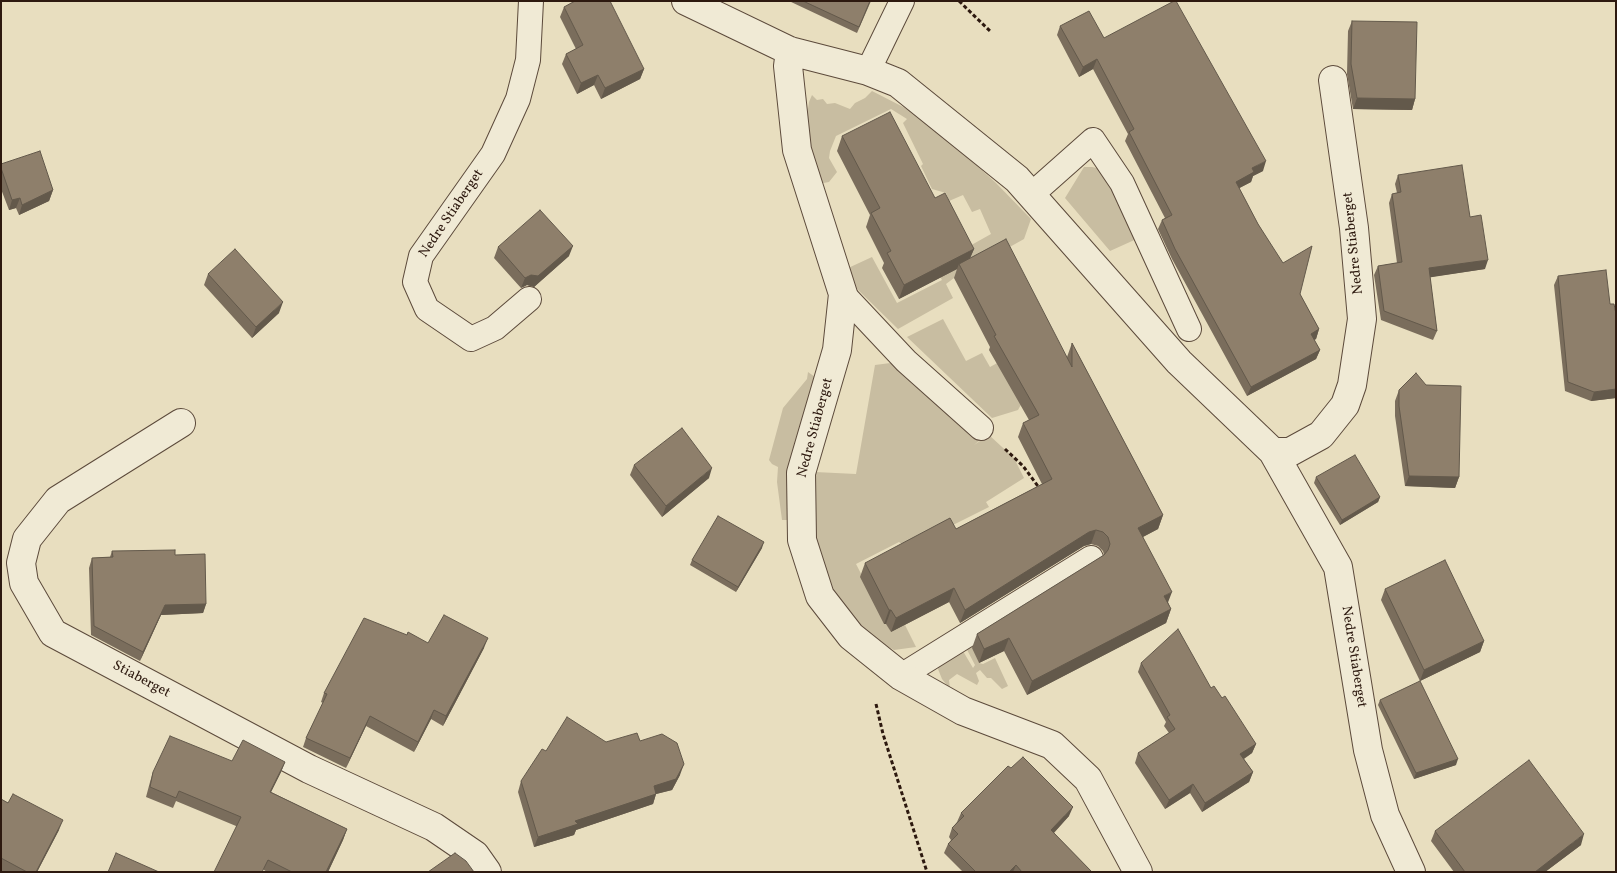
<!DOCTYPE html>
<style>
body{margin:0}
#map{position:relative;width:1617px;height:873px;overflow:hidden;background:#e8debf;font-family:Vollkorn,serif}
canvas{display:block}
.frame{position:absolute;inset:0;border:2px solid #2d190f;pointer-events:none}
</style>
<div id="map">
<canvas width="1617" height="873"></canvas>
<div class="frame"></div>
</div>
<script>
const c = document.querySelector('canvas').getContext('2d');
c.lineJoin = 'round';
function paint(path, color) { c.fillStyle = color; c.fill(path, 'evenodd'); }
const poly = rows => new Path2D(rows.map(r => 'M' + r).join(''));
function trace(path, color, width, dash) { c.strokeStyle = color; c.lineWidth = width; c.lineCap = dash ? 'butt' : 'round'; c.setLineDash(dash || []); c.stroke(path); }
function label(font, color, halo, rows, align = 'center') {
  c.font = font + ' Vollkorn,serif'; c.lineWidth = 4.5; c.setLineDash([]); c.textBaseline = 'middle'; c.strokeStyle = halo; c.fillStyle = color; for (const [text, x, y, turn = 0] of rows) {
    c.save(); c.translate(x, y); c.rotate((+turn || 0) * Math.PI / 180); c.textAlign = isNaN(turn) ? turn : align; if (halo) c.strokeText(text, 0, 0); c.fillText(text, 0, 0); c.restore();
  }
}
paint(poly([
 [872,91,911,111,952,143,996,183,1031,219,1024,239,954,278,946,284,953,298,898,329,853,285,846,269,872,257,897,303,942,280,934,266,991,234,980,209,972,212,963,195,949,201,946,193,932,189,921,166,923,164,903,123,907,119,891,109,836,136,830,151,829,158,837,172,829,182,818,184,810,158,807,115,809,102,812,95,817,100,823,99,827,104,835,103,850,109,855,103,865,98],
 [1084,167,1092,167,1107,170,1141,237,1110,251,1065,198],
 [943,319,966,361,982,353,990,367,999,362,1023,401,1018,410,992,418,907,337],
 [906,361,985,436,974,445,989,435,1014,458,1024,478,986,502,989,507,945,529,903,545,899,542,856,564,891,632,905,625,916,647,894,650,872,638,852,618,832,588,819,559,811,507,815,472,856,474,875,365],
 [808,372,815,377,791,520,782,520,777,482,778,467,772,464,769,460,783,408,807,379],
 [981,633,974,651,979,663,983,664,995,658,1008,686,1002,689,991,678,987,678,980,670,976,673,979,681,977,685,957,674,949,680,950,689,942,679,938,669,941,660,960,646,973,668,975,665,964,644]
]), '#c8bda1');
const lane = poly([
 [868,71,902,1],
 [1031,195,1093,140,1122,183,1189,329],
 [843,294,906,361,981,428],
 [529,299,495,328,471,339,427,309,415,282,421,256,493,154,518,99,528,60,531,1],
 [901,676,1091,558]
]);
const street = poly([
 [686,1,790,51,868,71,898,83,1017,179,1179,362,1273,452,1338,567,1368,750,1385,815,1411,872],
 [790,51,788,66,797,150,843,294,837,350,801,473,802,540,820,596,851,636,901,676,963,711,1052,745,1088,779,1138,872],
 [181,423,58,500,27,539,21,563,24,583,53,633,309,769,434,827,475,855,487,872],
 [1273,452,1290,452,1321,435,1345,405,1352,385,1362,319,1354,228,1333,80]
]);
trace(lane, '#5c4a3b', 26);
trace(street, '#5c4a3b', 30);
trace(poly([
 [959,1,991,32],
 [1005,449,1023,466,1040,489],
 [876,704,883,734,927,872]
]), '#2d190f', 3, [4, 2.5]);
trace(lane, '#f0ead5', 24);
trace(street, '#f0ead5', 28);
paint(poly([
 [789,1,871,1,857,33],
 [564,7,644,69,640,79,601,99,594,85,577,94,562,64,566,54,576,49,560,17],
 [1352,21,1415,99,1412,110,1353,109,1347,74,1348,31],
 [1060,26,1104,38,1263,171,1253,176,1251,182,1239,188,1258,224,1300,294,1319,329,1316,339,1314,340,1320,350,1316,359,1247,396,1172,259,1158,229,1162,220,1165,218,1125,141,1128,134,1093,69,1079,77,1057,35],
 [842,136,935,198,974,249,970,258,1067,357,1072,343,1163,515,1158,529,1143,537,1168,602,1171,609,1166,623,1027,695,1004,651,979,663,972,648,977,634,1104,555,1103,551,1098,546,1091,544,1084,546,960,623,949,602,891,632,886,624,884,624,860,577,865,563,956,529,1042,484,1018,437,1023,423,1029,420,989,350,990,347,954,278,957,269,899,299,882,268,884,263,866,227,870,215,837,151],
 [1,164,53,190,49,201,19,215,16,208,9,210,1,189],
 [1398,175,1470,217,1485,269,1430,277,1437,331,1433,340,1381,320,1374,275,1378,266,1397,263,1389,203,1392,194,1397,193,1395,184],
 [498,247,569,256,534,287,527,285,521,288,494,258],
 [208,274,279,313,252,338,204,285],
 [1558,276,1610,304,1616,314,1616,398,1591,401,1565,391,1554,285],
 [1399,390,1459,477,1455,488,1405,486,1395,416,1395,401],
 [634,465,709,478,662,517,630,475],
 [1316,477,1380,497,1378,502,1340,525,1314,483],
 [762,548,736,592,690,565,692,560],
 [112,551,175,555,206,604,203,613,161,615,140,661,91,635,89,568,92,558,110,557],
 [1385,589,1484,641,1480,652,1420,681,1381,600],
 [428,643,484,648,443,726,431,719,414,752,366,726,346,768,303,747,306,738,323,703,321,702,324,693],
 [1141,663,1211,688,1222,698,1256,744,1252,753,1244,759,1253,772,1249,782,1202,812,1190,793,1165,809,1135,763,1138,753,1169,733,1164,726,1166,722,1138,672],
 [1380,700,1456,765,1414,779,1378,705],
 [640,741,680,775,672,790,656,794,653,804,576,830,574,835,534,847,518,792,521,781,606,742],
 [232,761,285,762,281,772,271,792,347,829,343,840,328,872,267,872,264,870,236,826,176,801,173,808,146,797,150,782,153,772],
 [1,799,59,830,37,872,3,872,1,871],
 [961,813,1069,816,1054,833,1092,872,963,872,944,853,948,844,951,840,949,837,952,828,957,822],
 [1435,831,1581,845,1545,872,1454,872,1431,841]
]), '#7a6d5c');
paint(poly([
 [1097,59,1093,69,1079,77,1083,67],
 [644,69,640,79,601,99,605,88],
 [598,75,594,85,577,94,581,83],
 [1357,98,1415,99,1412,110,1353,109],
 [1266,161,1263,171,1253,176,1251,182,1232,192,1236,182,1252,168],
 [53,190,49,201,19,215,22,205],
 [20,198,16,208,9,210,12,200],
 [573,246,569,256,534,287,527,285,521,288,525,278],
 [974,249,968,263,959,264,957,269,899,299,904,285],
 [1488,260,1485,269,1426,278,1429,268],
 [283,302,279,313,252,338,256,327],
 [1319,329,1316,339,1308,343,1311,334],
 [1320,350,1316,359,1247,396,1251,387],
 [1616,389,1616,398,1591,401,1594,392],
 [712,468,709,478,662,517,666,506],
 [1409,476,1459,477,1455,488,1405,486],
 [1380,497,1378,502,1340,525,1342,520],
 [1163,515,1158,529,1133,542,1138,528],
 [1096,530,1091,544,1084,546,960,623,965,610,1089,532],
 [764,542,762,548,736,592,738,587],
 [954,588,949,602,891,632,896,618],
 [1172,592,1167,605,1164,596],
 [206,604,203,613,161,615,140,661,143,652,165,605],
 [1171,609,1166,623,1027,695,1032,681],
 [889,610,891,610,886,624,884,624],
 [488,638,484,648,443,726,446,716],
 [1009,638,1004,651,979,663,984,649],
 [1484,641,1480,652,1420,681,1424,670],
 [434,710,431,719,414,752,418,742],
 [370,716,366,726,346,768,350,758],
 [1256,744,1252,753,1237,763,1240,754],
 [1458,759,1456,765,1414,779,1416,773],
 [285,762,281,772,266,802,270,792],
 [684,764,680,775,672,790,656,794,653,804,576,830,574,835,534,847,538,837,654,786],
 [1253,772,1249,782,1202,812,1205,803],
 [1193,784,1190,793,1165,809,1169,800],
 [1073,807,1069,816,1048,839,1051,830],
 [63,820,59,830,37,872,36,872],
 [347,829,343,840,328,872,326,872],
 [1584,834,1581,845,1545,872,1535,872],
 [1016,865,1013,872,1009,872]
]), '#63594b');
const building = poly([
 [575,1,610,1,644,69,605,88,598,75,581,83,566,54,583,45,564,7,575,1],
 [803,1,870,1,859,27,803,1],
 [1174,1,1176,1,1266,161,1252,168,1254,172,1236,182,1258,224,1283,263,1312,246,1300,294,1319,329,1311,334,1320,350,1251,387,1175,249,1162,220,1172,215,1129,132,1134,129,1097,59,1083,67,1060,26,1089,11,1104,38,1174,1],
 [1352,21,1417,22,1415,99,1357,98,1351,64,1352,21],
 [890,112,935,198,945,193,974,249,904,285,887,253,891,251,871,213,880,208,842,136,890,112],
 [40,151,53,190,22,205,20,198,12,200,1,168,1,164,40,151],
 [1462,165,1470,217,1481,215,1488,260,1429,268,1437,331,1384,311,1378,266,1402,262,1392,194,1401,192,1398,175,1462,165],
 [540,210,573,246,538,276,531,275,525,278,498,247,540,210],
 [1006,239,1072,367,1072,343,1163,515,1138,528,1172,592,1164,596,1171,609,1032,681,1009,638,984,649,977,634,1104,555,1108,550,1110,544,1108,537,1103,532,1096,530,1089,532,965,610,954,588,896,618,891,610,889,610,865,563,950,518,956,529,1052,479,1023,423,1039,415,994,336,996,335,959,264,1006,239],
 [235,249,283,302,256,327,208,274,235,249],
 [1606,270,1610,304,1614,304,1616,314,1616,389,1594,392,1568,382,1558,276,1606,270],
 [1416,373,1426,385,1461,386,1459,477,1409,476,1399,406,1399,390,1416,373],
 [682,428,712,468,666,506,634,465,682,428],
 [1355,455,1380,497,1342,520,1316,477,1355,455],
 [718,516,764,542,738,587,692,560,718,516],
 [175,550,175,555,205,554,206,604,165,605,143,652,94,626,92,558,113,557,112,551,175,550],
 [1445,560,1484,641,1424,670,1385,589,1445,560],
 [444,615,488,638,446,716,434,710,418,742,370,716,350,758,306,738,327,694,324,693,364,618,407,635,408,632,428,643,444,615],
 [1178,629,1211,688,1214,686,1222,698,1225,696,1256,744,1240,754,1253,772,1205,803,1193,784,1169,800,1138,753,1175,729,1167,717,1170,715,1141,663,1178,629],
 [1420,681,1458,759,1416,773,1380,700,1420,681],
 [567,717,606,742,637,733,640,741,662,734,677,743,684,764,676,779,654,786,656,794,575,821,578,824,538,837,521,781,542,749,546,751,567,717],
 [170,736,232,761,243,740,285,762,270,792,347,829,326,872,292,872,268,860,262,872,214,872,241,817,179,791,176,798,150,787,153,772,170,736],
 [1023,757,1073,807,1051,830,1092,872,1022,872,1016,865,1009,872,976,872,948,844,958,834,952,828,964,816,961,813,1008,766,1011,768,1023,757],
 [1529,760,1584,834,1535,872,1465,872,1435,831,1529,760],
 [13,794,63,820,36,872,27,872,1,858,1,799,8,803,13,794],
 [116,853,159,872,108,872,116,853],
 [455,853,466,861,474,872,428,872,455,853]
]);
paint(building, '#8e7f6b');
trace(building, '#63594b', 1);
label('14px', '#2d190f', '#f0ead5', [
 ["Nedre Stiaberget",452,214,-56],
 ["Nedre Stiaberget",1354,243,-96],
 ["Nedre Stiaberget",816,428,-75],
 ["Nedre Stiaberget",1353,657,81],
 ["Stiaberget",141,680,28]
]);
</script>
